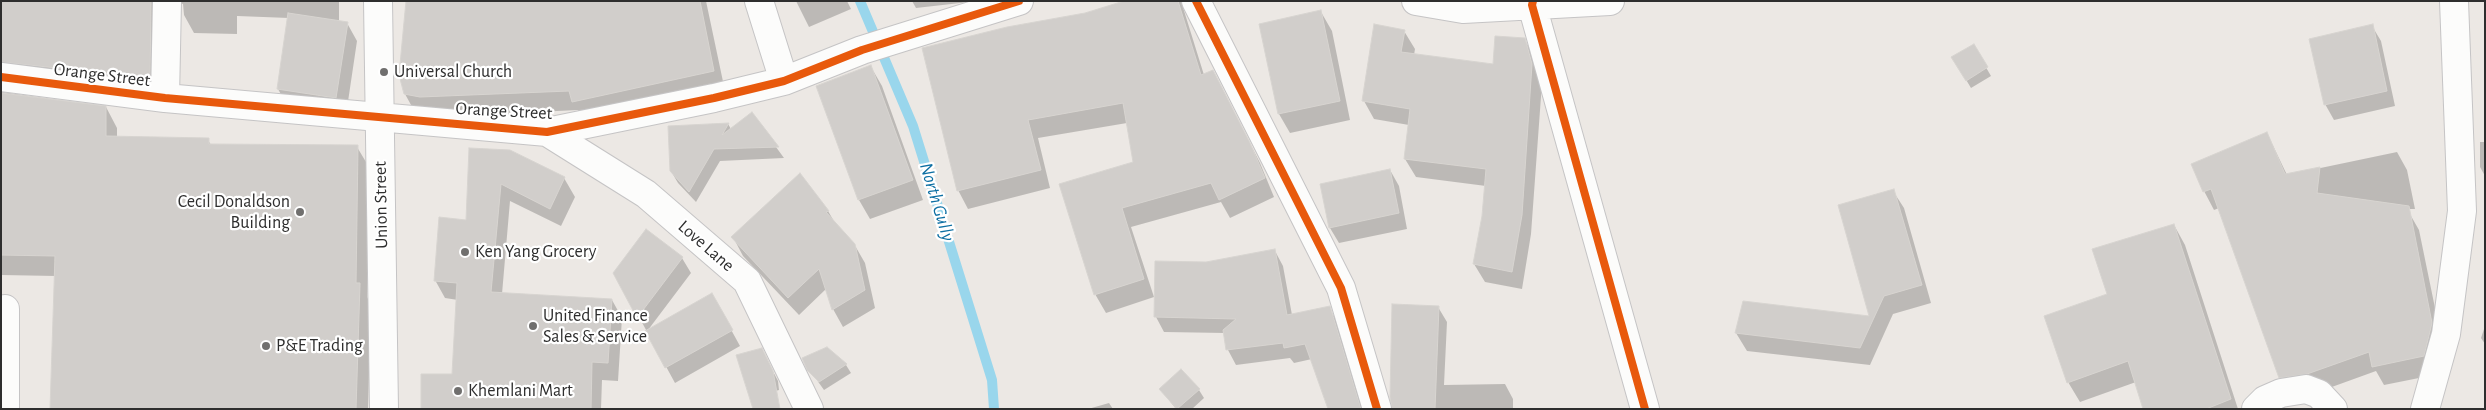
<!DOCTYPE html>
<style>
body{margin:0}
#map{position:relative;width:2486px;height:410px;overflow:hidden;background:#ece8e4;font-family:"Alegreya Sans",sans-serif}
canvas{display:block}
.frame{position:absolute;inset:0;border:2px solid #2e2e2e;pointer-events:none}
</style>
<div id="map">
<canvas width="2486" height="410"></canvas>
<div class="frame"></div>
</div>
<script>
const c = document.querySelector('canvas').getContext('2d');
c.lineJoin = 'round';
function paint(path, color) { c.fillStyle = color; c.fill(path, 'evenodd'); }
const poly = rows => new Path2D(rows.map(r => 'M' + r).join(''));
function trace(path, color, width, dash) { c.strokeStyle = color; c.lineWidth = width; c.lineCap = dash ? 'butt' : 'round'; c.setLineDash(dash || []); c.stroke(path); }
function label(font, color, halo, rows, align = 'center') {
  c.font = font + ' "Alegreya Sans",sans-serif'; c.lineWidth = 4.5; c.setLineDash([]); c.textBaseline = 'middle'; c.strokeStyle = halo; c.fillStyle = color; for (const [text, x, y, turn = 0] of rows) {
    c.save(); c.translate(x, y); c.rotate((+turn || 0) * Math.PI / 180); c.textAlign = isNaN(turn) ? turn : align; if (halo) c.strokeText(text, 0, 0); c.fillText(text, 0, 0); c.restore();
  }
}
paint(poly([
 [1,1,339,1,339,22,347,23,357,41,346,115,288,107,278,89,289,18,237,16,237,34,194,33,184,15,183,4,179,3,159,95,1,76],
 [407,1,706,1,725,91,584,122,578,110,432,117,416,114,405,94],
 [796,1,847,1,851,9,809,27],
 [912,1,978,1,916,8],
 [1128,1,1181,1,1204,75,1213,72,1223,90,1260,163,1274,197,1230,218,1221,202,1131,227,1154,297,1106,313,1095,294,1135,162,1127,123,1038,138,1050,188,968,209,958,190,1085,15],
 [1321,12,1332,31,1350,120,1290,133,1279,114],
 [2372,26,2381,41,2395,106,2334,120,2325,104],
 [1404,31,1415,49,1414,55,1494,65,1524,39,1535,58,1542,83,1531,234,1522,289,1485,282,1474,264,1484,216,1486,186,1416,177,1405,159,1409,125,1374,119,1364,101],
 [1973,45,1991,76,1971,88,1953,58],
 [871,67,882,86,923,200,870,219,859,200],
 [1,92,106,107,117,128,117,138,208,140,211,145,357,147,369,167,367,297,371,305,368,409,51,409,56,276,1,275],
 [752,114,784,158,720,161,696,202,678,183,671,171,669,127,728,124,731,129],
 [2267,133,2287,175,2397,152,2407,170,2415,209,2407,209,2419,230,2442,342,2434,375,2384,385,2376,371,2318,392,2291,395,2280,377,2219,208,2214,210,2204,191],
 [2480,142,2485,142,2485,176,2480,167],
 [510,152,564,178,575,197,561,226,510,201,502,294,612,300,622,318,618,381,602,380,601,409,422,409,453,375,458,300,445,298,435,280,467,221],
 [1390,170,1399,186,1407,229,1339,243,1330,228],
 [1893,191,1904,208,1931,303,1893,314,1870,365,1747,351,1736,333,1871,317],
 [828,211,835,223,854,244,865,263,875,308,843,327,833,309,826,289,799,315,743,256,733,237],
 [2174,225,2185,245,2238,409,2144,409,2136,382,2080,402,2068,382,2108,295],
 [1275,251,1283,266,1292,315,1329,308,1338,323,1364,409,1329,409,1312,359,1294,363,1290,358,1236,365,1228,350,1225,333,1164,332,1156,317,1206,263],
 [682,258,691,273,648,330,712,295,740,346,675,383,615,273],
 [1438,307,1447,322,1444,385,1505,384,1513,399,1513,409,1393,409],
 [2485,326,2485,344,2481,338],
 [827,348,846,365,851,373,824,390,809,369],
 [766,358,778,381,779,390,753,398],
 [1161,390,1199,390,1204,398,1192,409,1176,409],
 [1109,403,1113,409,1088,409]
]), '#0003');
trace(poly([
 [860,1,913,126,992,380,994,409]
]), '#99d6ec', 10);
const building = poly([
 [1,1,151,1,150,78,1,62,1,1],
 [406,1,700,1,714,71,572,102,569,91,420,97,404,94,399,75,406,1],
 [1124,1,1178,1,1201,75,1213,70,1250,143,1265,178,1219,200,1211,183,1122,208,1144,279,1094,295,1059,184,1133,162,1123,103,1028,120,1041,170,957,191,922,48,1007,27,1085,13,1124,1],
 [1321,10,1340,101,1278,114,1259,24,1321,10],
 [288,13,348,22,336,98,277,89,288,13],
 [1374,24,1405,30,1401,52,1493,64,1495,36,1525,38,1532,64,1522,215,1512,272,1473,264,1482,216,1486,169,1404,159,1410,109,1362,101,1374,24],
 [2373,24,2387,91,2324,105,2309,39,2373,24],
 [1974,44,1988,67,1966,81,1951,57,1974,44],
 [871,65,913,180,858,200,816,86,871,65],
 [1,93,106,106,106,136,209,138,209,144,358,145,356,283,360,283,356,409,50,409,55,256,1,255,1,93],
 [752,112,779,147,714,149,689,192,670,171,668,126,729,123,722,135,752,112],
 [2267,132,2285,174,2320,167,2317,193,2409,206,2432,323,2424,356,2372,367,2369,352,2307,374,2279,378,2211,189,2203,192,2191,164,2267,132],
 [469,148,510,150,565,177,550,209,501,184,491,292,612,299,608,363,592,362,591,409,421,409,421,374,452,374,457,283,434,281,439,217,466,220,469,148],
 [1390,169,1399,213,1329,228,1320,184,1390,169],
 [800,173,829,211,826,212,855,244,865,290,832,310,819,269,788,298,731,237,800,173],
 [1894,189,1922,285,1884,296,1860,348,1735,333,1743,301,1869,316,1838,205,1894,189],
 [2174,224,2231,399,2206,409,2143,409,2128,361,2067,383,2044,316,2107,294,2092,249,2174,224],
 [646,229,683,257,637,318,613,273,646,229],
 [1275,249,1287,315,1330,306,1361,409,1328,409,1305,344,1284,348,1283,343,1226,350,1223,330,1236,319,1154,317,1155,261,1206,262,1275,249],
 [712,293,733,330,665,368,645,331,712,293],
 [1392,304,1439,306,1435,409,1392,409,1390,397,1392,304],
 [827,347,847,364,819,382,807,370,802,358,827,347],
 [762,348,773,371,780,409,753,409,736,355,762,348],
 [1181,369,1200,389,1177,409,1159,389,1181,369]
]);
paint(building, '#d1cecb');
trace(building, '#d7d4d0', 1);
const minor = poly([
 [378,1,384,409],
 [759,1,784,81],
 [1196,1,1341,288,1377,409],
 [1416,1,1463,9,1610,1],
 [1533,1,1532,5,1645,409],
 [1,77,165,98,547,132,714,98,784,81,862,50,1019,1],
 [165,98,167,1],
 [547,132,646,194,747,281,809,409],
 [5,309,5,409],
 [2256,409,2265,400,2281,393,2306,389,2319,394,2333,409],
 [2425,409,2446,334,2462,211,2454,1]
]);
trace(minor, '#c5c4c5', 30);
trace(minor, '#fcfcfb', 28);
trace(poly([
 [1196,1,1341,288,1377,409],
 [1533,1,1532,5,1645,409],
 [1,77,165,98,547,132,714,98,784,81,862,50,1019,1]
]), '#e8590c', 8);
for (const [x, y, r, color] of [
 [384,72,5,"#706f6e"],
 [300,212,5,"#706f6e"],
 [465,252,5,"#706f6e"],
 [533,326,5,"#706f6e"],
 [266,346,5,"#706f6e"],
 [458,391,5,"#706f6e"]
]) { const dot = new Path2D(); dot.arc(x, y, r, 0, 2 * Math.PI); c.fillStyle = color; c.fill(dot); trace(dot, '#fff', 2); }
label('18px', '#2e2e2e', '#fff', [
 ["Universal Church",394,72],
 ["Cecil Donaldson",290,202,"right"],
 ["Building",290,223,"right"],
 ["Ken Yang Grocery",475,252],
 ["United Finance",543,316],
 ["Sales & Service",543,337],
 ["P&E Trading",276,346],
 ["Khemlani Mart",468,391]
], 'left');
label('18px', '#2e2e2e', '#fff', [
 ["Orange Street",102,75,7],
 ["Orange Street",504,111,3],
 ["Union Street",381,205,-91],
 ["Love Lane",706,246,41]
]);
label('italic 19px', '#0d6fa3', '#fff', [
 ["North Gully",937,202,73]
]);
</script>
